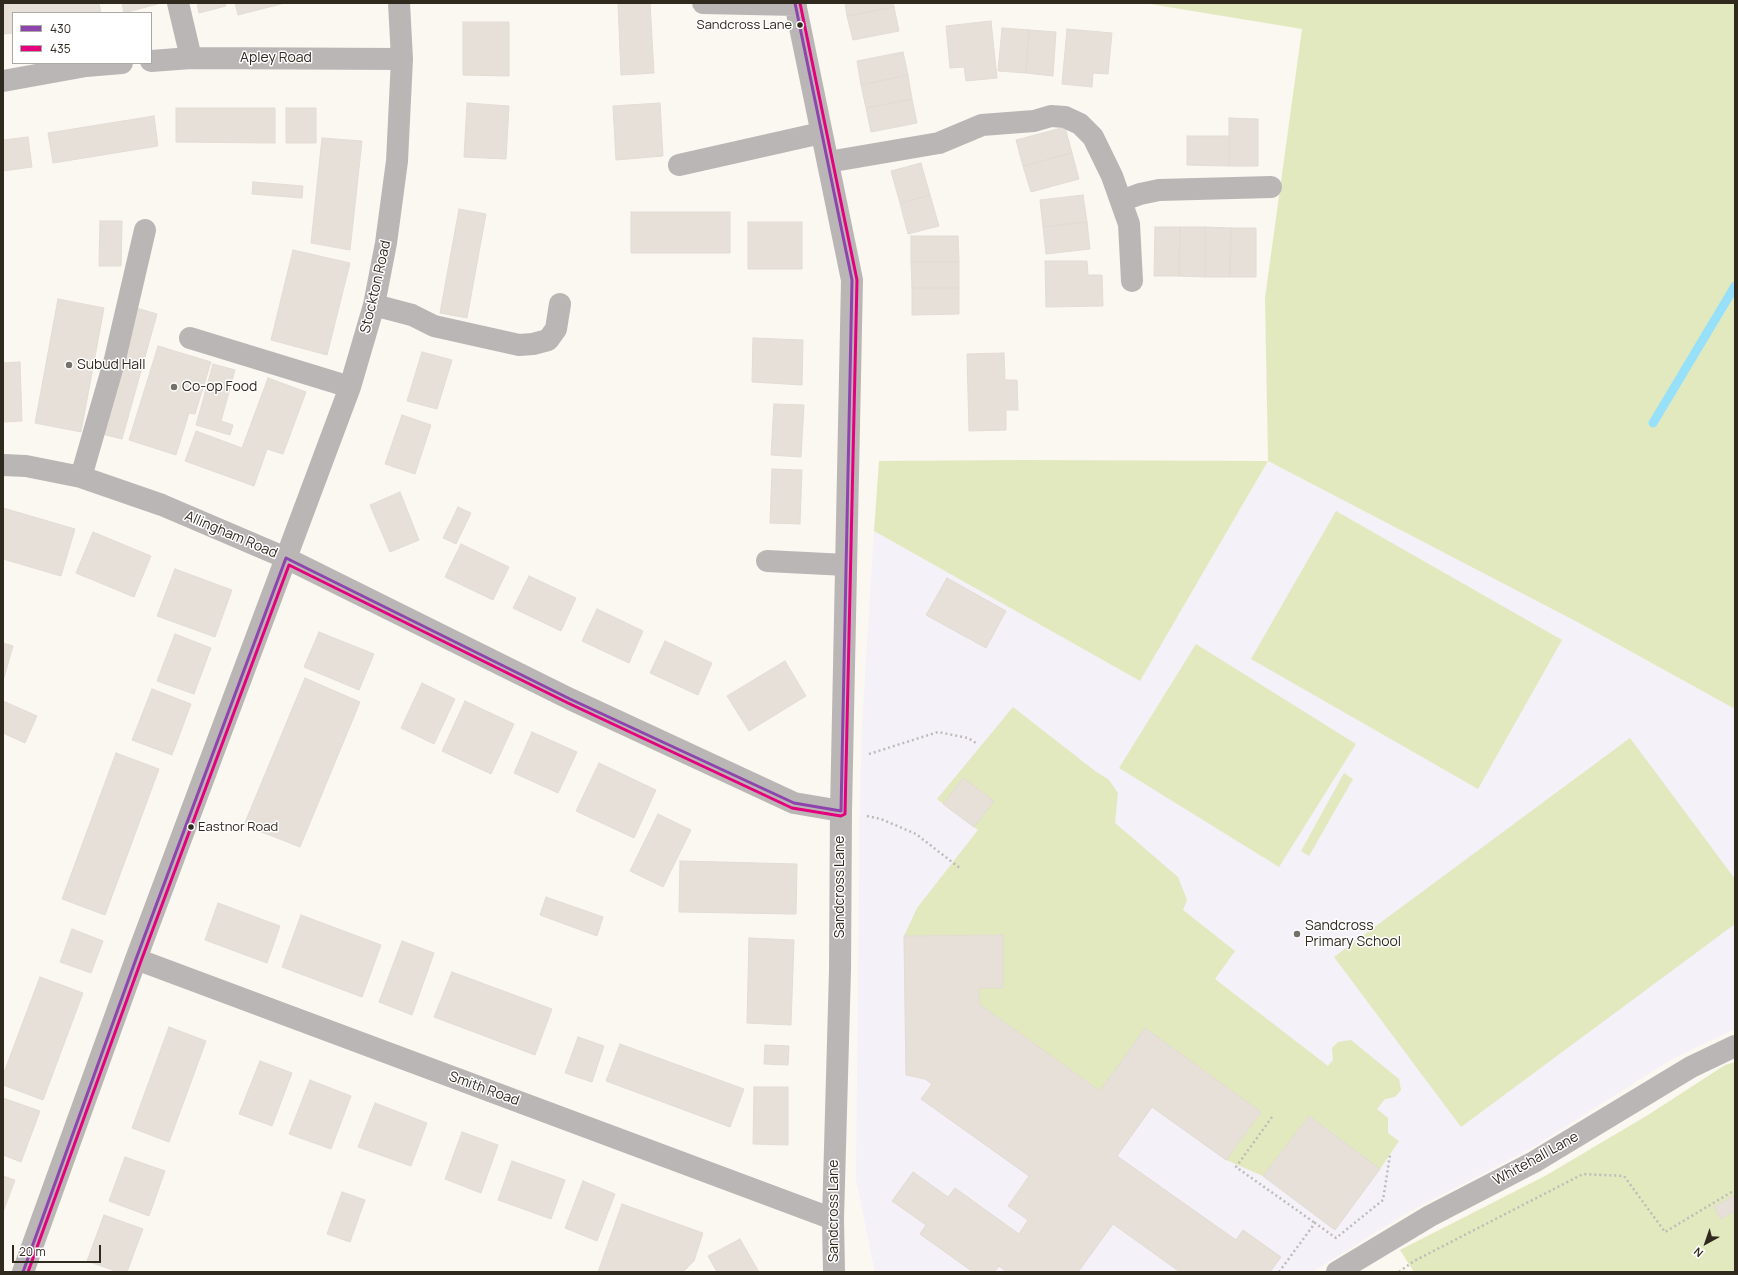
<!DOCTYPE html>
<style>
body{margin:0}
#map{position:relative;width:1738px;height:1275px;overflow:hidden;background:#fbf7f1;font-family:Manrope,sans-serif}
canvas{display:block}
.frame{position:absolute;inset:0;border:4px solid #2f291e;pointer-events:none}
.legend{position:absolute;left:12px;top:12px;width:140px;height:52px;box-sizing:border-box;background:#fff;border:1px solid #aca9a5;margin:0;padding:5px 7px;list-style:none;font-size:12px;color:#2f291e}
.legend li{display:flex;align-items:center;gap:8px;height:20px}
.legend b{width:20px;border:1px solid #aca9a5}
.north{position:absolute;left:1686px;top:1223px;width:40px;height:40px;-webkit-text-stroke:3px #fff;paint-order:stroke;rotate:220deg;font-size:11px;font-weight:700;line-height:16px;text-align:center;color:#2f291e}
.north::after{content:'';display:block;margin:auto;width:14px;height:18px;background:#2f291e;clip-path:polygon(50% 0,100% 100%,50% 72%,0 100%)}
.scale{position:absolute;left:12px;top:1245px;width:89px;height:18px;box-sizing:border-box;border:2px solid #2f291e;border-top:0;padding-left:5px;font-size:12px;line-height:14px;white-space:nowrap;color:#2f291e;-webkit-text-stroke:3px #fff;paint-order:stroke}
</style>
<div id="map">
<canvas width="1738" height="1275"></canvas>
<div class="frame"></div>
<ul class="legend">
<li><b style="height:5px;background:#8e44ad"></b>430</li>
<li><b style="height:5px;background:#e5007d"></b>435</li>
</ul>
<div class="north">N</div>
<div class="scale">20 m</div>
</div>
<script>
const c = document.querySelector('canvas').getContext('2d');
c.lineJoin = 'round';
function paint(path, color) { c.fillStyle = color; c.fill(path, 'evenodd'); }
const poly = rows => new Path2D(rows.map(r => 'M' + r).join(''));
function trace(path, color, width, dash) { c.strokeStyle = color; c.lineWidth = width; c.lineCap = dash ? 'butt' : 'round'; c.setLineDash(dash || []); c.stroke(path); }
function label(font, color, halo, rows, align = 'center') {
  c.font = font + ' Manrope,sans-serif'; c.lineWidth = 3; c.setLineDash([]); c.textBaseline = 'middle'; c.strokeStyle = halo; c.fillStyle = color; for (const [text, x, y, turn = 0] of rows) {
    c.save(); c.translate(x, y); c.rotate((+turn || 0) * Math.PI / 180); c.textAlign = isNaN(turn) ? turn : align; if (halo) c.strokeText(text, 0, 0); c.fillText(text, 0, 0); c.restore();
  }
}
paint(poly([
 [1268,461,1581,624,1735,709,1735,1029,1672,1059,1535,1146,1405,1214,1312,1272,875,1272,856,1179,860,804,862,727,874,531,1140,681]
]), '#f4f1f8');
paint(poly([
 [1144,3,1735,3,1735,709,1581,624,1268,461,1140,681,874,531,879,461,1022,460,1268,461,1265,298,1302,29],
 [1336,511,1562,640,1478,789,1251,659],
 [1196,644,1356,744,1279,867,1119,768],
 [1013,707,1095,771,1109,780,1118,793,1115,823,1178,877,1187,900,1183,910,1235,951,1215,979,1328,1066,1333,1060,1332,1048,1338,1042,1351,1040,1399,1079,1401,1090,1395,1097,1385,1099,1377,1109,1388,1118,1388,1133,1399,1141,1380,1169,1309,1116,1263,1176,1226,1160,1261,1112,1145,1029,1100,1091,979,1004,979,988,1003,987,1003,935,904,936,917,908,978,830,937,799],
 [1630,738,1735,879,1735,924,1461,1127,1334,957],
 [1344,773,1353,779,1309,856,1301,851],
 [1735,1062,1735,1272,1414,1272,1400,1250,1545,1176,1648,1115,1725,1065]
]), '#e3e9be');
trace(poly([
 [1653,423,1735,286]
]), '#96e0fa', 9);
const building = poly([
 [9,3,99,3,101,13,13,13,13,33,3,34,3,4,9,3],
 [122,3,161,3,124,13,122,3],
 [197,3,225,3,226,6,199,13,197,3],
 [235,3,285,3,238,15,235,3],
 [618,3,650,3,654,73,621,75,618,3],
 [845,3,893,3,894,7,847,16,845,3],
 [894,7,899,31,853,40,847,16,894,7],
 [991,21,997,78,966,81,964,67,950,68,946,26,991,21],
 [463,22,509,22,509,76,463,75,463,22],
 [1002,28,1029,30,1026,73,998,71,1002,28],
 [1067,29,1112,33,1108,74,1093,73,1092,87,1062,84,1067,29],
 [1029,30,1056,32,1053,76,1026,73,1029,30],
 [903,52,908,75,861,85,857,61,903,52],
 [908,75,912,99,866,108,861,85,908,75],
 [912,99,917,123,871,132,866,108,912,99],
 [467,103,509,106,506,159,464,157,467,103],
 [660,103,663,156,616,160,613,106,660,103],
 [176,108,275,108,275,143,176,142,176,108],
 [286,108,316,108,316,143,286,143,286,108],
 [154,116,158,146,53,163,48,133,154,116],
 [1229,118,1258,119,1258,166,1229,166,1229,118],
 [1065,127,1072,153,1023,166,1016,140,1065,127],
 [1187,136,1229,136,1229,166,1187,165,1187,136],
 [28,137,32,167,3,171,3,140,28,137],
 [322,138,362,141,350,250,311,243,322,138],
 [1072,153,1079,179,1031,192,1023,166,1072,153],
 [921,163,930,195,900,203,891,171,921,163],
 [253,182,303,186,302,198,252,194,253,182],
 [930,195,939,226,908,234,900,203,930,195],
 [1083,195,1087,222,1043,227,1040,200,1083,195],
 [459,209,486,214,467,318,440,313,459,209],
 [631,212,730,212,730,253,631,253,631,212],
 [100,221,122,221,121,266,99,266,100,221],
 [748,222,802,222,802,269,748,269,748,222],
 [1087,222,1090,249,1046,254,1043,227,1087,222],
 [1155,227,1180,227,1179,276,1154,276,1155,227],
 [1180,227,1205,227,1205,277,1179,276,1180,227],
 [1205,227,1231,228,1230,277,1205,277,1205,227],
 [1231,228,1256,228,1256,277,1230,277,1231,228],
 [911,236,958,236,959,262,911,262,911,236],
 [293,250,350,263,327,355,271,340,293,250],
 [1045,261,1087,261,1088,275,1102,275,1103,306,1046,307,1045,261],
 [911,262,959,262,959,288,912,288,911,262],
 [912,288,959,288,959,314,912,315,912,288],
 [58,299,104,308,81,432,35,423,58,299],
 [133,307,157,314,122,439,98,433,133,307],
 [753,338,803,340,802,385,752,382,753,338],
 [158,346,211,362,195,414,189,413,176,455,129,440,158,346],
 [422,352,452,360,437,409,407,401,422,352],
 [1004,353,1005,380,1017,380,1018,410,1006,410,1006,430,969,431,967,354,1004,353],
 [20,362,22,421,3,422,3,363,20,362],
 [213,364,235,370,221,421,233,425,230,435,196,425,213,364],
 [268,378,306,392,283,454,267,449,254,486,185,461,196,431,242,448,268,378],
 [774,404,804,405,801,457,771,455,774,404],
 [402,415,431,425,415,474,385,464,402,415],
 [772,469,802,470,800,524,770,523,772,469],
 [400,492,419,540,390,552,370,505,400,492],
 [458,507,471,513,456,544,443,538,458,507],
 [3,508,75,529,61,576,3,559,3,508],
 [93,532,151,556,134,597,76,573,93,532],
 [461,544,509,567,493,600,445,577,461,544],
 [175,569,232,590,215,637,157,616,175,569],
 [529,576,576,598,561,631,513,608,529,576],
 [947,578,1006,611,986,648,926,615,947,578],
 [597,609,643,631,629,663,582,641,597,609],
 [319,632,374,654,359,690,304,667,319,632],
 [175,634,211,648,194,694,157,681,175,634],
 [665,641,712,663,698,695,650,673,665,641],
 [3,643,13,646,3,681,3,643],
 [785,661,806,696,749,731,727,696,785,661],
 [305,678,360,702,300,847,244,825,305,678],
 [422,683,455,699,434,744,401,728,422,683],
 [152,689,191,704,172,755,132,740,152,689],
 [3,701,37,716,25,743,3,733,3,701],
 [465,701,514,724,491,774,442,751,465,701],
 [532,732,577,752,558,793,514,773,532,732],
 [116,753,159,769,105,915,62,899,116,753],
 [599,763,656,790,634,838,576,811,599,763],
 [963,778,994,801,974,827,943,804,963,778],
 [658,814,691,830,663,887,630,871,658,814],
 [680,861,797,864,796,914,679,912,680,861],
 [546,897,603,917,597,936,540,915,546,897],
 [218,903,280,926,267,963,205,940,218,903],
 [301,915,381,945,362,997,282,967,301,915],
 [72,929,103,941,91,973,60,962,72,929],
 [1003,935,1003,988,979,988,979,1004,1100,1091,1145,1028,1261,1112,1226,1160,1152,1107,1117,1156,1236,1240,1243,1230,1281,1257,1270,1272,1180,1272,1113,1224,1078,1272,1007,1272,999,1266,994,1272,973,1272,920,1234,926,1225,892,1201,913,1172,948,1197,955,1188,1019,1234,1028,1220,1008,1206,1029,1176,921,1099,932,1084,925,1079,906,1075,904,936,1003,935],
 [749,938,794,940,791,1025,747,1023,749,938],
 [402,941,434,953,412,1015,379,1002,402,941],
 [452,972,552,1009,535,1055,434,1017,452,972],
 [40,977,83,993,43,1100,3,1085,3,1075,40,977],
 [169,1027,206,1041,169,1142,132,1128,169,1027],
 [578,1037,604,1046,592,1082,565,1073,578,1037],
 [620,1044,744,1089,730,1127,606,1081,620,1044],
 [765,1045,789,1046,788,1065,764,1064,765,1045],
 [260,1061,292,1073,272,1126,239,1114,260,1061],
 [310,1080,351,1096,331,1149,289,1134,310,1080],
 [754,1087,788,1087,788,1145,753,1144,754,1087],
 [3,1098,40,1111,21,1162,3,1155,3,1098],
 [375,1103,427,1123,411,1166,358,1147,375,1103],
 [1309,1116,1380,1169,1335,1230,1263,1176,1309,1116],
 [462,1132,498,1145,481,1193,445,1179,462,1132],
 [125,1157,165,1171,149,1216,109,1201,125,1157],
 [512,1161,565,1180,551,1219,498,1200,512,1161],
 [3,1176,15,1180,3,1212,3,1176],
 [583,1181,615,1194,597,1241,565,1228,583,1181],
 [342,1192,365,1200,350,1242,327,1234,342,1192],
 [1733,1196,1735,1200,1735,1211,1721,1219,1714,1207,1733,1196],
 [622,1204,703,1233,694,1261,683,1272,598,1272,622,1204],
 [104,1215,143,1229,127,1272,118,1272,87,1261,104,1215],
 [740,1239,759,1272,717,1272,708,1256,740,1239]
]);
paint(building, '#e7e0d8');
trace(building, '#e2dcd4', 1);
trace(poly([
 [869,754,938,732,968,738,976,743],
 [867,816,881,819,916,834,961,869],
 [1272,1117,1236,1167,1315,1223],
 [1279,1272,1315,1223,1336,1238,1383,1200,1390,1155],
 [1399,1272,1414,1261,1583,1174,1624,1176,1665,1232,1735,1190]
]), '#bebbba', 2.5, [2, 3]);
trace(poly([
 [178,3,191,58],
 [703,3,796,5],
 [795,3,852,280,841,811,840,970,833,1219,834,1272],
 [151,61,191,58,402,59],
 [3,81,86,66,122,63],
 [828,162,939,143,982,125,1034,121,1051,116,1065,117,1080,124,1093,137,1112,176,1129,224,1132,281],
 [679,165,821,133],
 [1121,201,1140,194,1159,190,1271,187],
 [374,305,412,315,434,326,519,345,533,344,548,340,556,329,560,304],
 [190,338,350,387],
 [3,465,26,466,81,477,162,505,286,558,570,699,794,803,841,811],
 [81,477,115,359,145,230],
 [767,561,846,565],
 [136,959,833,1219],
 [23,1272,136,959,350,387,374,305,386,243,397,161,402,59,399,3],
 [1337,1272,1430,1216,1534,1162,1691,1067,1735,1046]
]), '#bab6b6', 22);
trace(poly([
 [23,1272,136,959,286,558,570,699,794,803,841,811,852,280,795,3]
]), '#8e44ad', 3);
trace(poly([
 [28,1272,141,961,289,565,568,703,792,808,841,816,845,814,857,280,800,3]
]), '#e5007d', 3);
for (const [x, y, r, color] of [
 [800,25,3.5,"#2f291e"],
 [69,365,4,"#767168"],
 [174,387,4,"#767168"],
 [191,827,3.5,"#2f291e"],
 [1297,934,4,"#767168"]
]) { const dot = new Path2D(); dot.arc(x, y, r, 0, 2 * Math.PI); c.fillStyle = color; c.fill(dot); trace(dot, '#fff', 1.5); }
label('13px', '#2f291e', '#fff', [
 ["Sandcross Lane",792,25],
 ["Eastnor Road",198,827,"left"]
], 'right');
label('14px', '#2f291e', '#fff', [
 ["Apley Road",276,58],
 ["Stockton Road",376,287,-77],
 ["Allingham Road",231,535,23],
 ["Sandcross Lane",840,887,-90],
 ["Smith Road",484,1089,20],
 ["Whitehall Lane",1536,1159,-29],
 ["Sandcross Lane",834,1211,-90]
]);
label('14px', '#2f291e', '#fff', [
 ["Subud Hall",77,365],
 ["Co-op Food",182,387],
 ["Sandcross",1305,926],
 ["Primary School",1305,942]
], 'left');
</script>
